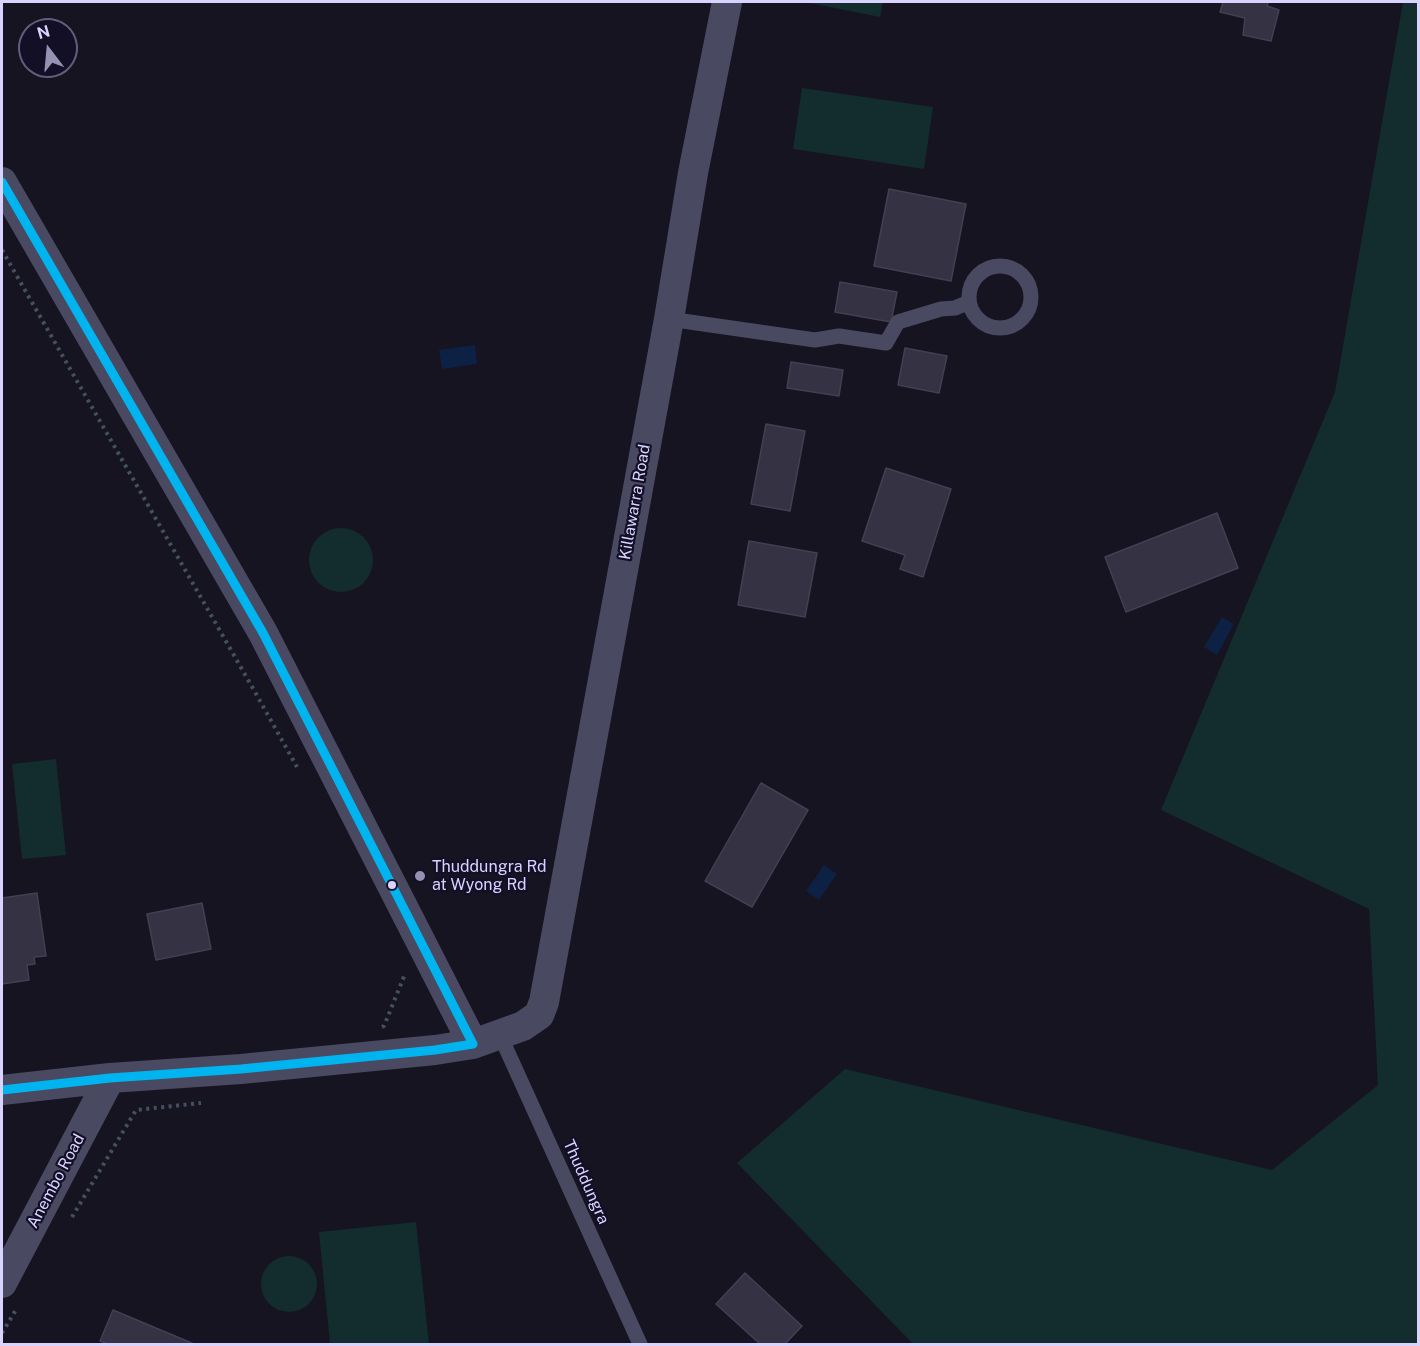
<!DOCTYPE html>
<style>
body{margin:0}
#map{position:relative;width:1420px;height:1346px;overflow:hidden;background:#161421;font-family:"Public Sans",sans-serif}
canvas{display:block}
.frame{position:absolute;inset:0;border:3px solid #d9d4ff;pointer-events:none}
.north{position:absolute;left:18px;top:18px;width:60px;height:60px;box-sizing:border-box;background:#130f26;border:2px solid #625e7d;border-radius:50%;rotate:344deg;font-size:16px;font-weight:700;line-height:24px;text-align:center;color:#d9d4ff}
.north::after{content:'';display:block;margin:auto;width:21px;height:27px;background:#9591b1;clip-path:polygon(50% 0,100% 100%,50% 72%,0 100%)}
</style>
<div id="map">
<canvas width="1420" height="1346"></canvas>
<div class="frame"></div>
<div class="north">N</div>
</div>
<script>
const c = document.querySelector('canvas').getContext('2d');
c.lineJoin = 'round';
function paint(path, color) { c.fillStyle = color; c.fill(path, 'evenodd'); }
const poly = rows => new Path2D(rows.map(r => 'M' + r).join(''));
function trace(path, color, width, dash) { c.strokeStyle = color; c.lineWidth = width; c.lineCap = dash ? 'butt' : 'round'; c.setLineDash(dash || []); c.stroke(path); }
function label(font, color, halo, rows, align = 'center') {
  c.font = font + ' "Public Sans",sans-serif'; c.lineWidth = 4.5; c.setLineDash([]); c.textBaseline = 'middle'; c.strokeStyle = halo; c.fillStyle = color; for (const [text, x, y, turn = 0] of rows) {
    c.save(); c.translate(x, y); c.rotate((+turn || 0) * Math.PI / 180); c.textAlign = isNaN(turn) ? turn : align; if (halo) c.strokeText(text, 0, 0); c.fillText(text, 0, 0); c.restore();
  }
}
paint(poly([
 [805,2,883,2,880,17],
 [1403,2,1418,2,1418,1344,913,1344,737,1163,845,1069,1272,1170,1378,1085,1369,909,1161,810,1335,392],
 [802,88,933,107,924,169,793,149],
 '309 560a32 32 0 1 1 64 0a32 32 0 1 1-64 0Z',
 [56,759,66,855,22,859,12,764],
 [416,1222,429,1344,330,1344,319,1232],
 '261 1284a28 28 0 1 1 56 0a28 28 0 1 1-56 0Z'
]), '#132c2d');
paint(poly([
 [475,345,477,364,442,369,439,350],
 [1222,617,1234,624,1217,655,1204,647],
 [824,865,837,874,819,900,806,891]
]), '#0d2144');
const building = poly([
 [1223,2,1268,2,1267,6,1279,10,1271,41,1243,35,1245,18,1220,12,1223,2],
 [889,189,966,204,951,281,874,266,889,189],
 [840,282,897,292,891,322,835,312,840,282],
 [905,348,947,356,939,393,898,385,905,348],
 [791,362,843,370,839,396,787,388,791,362],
 [766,424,805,431,790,511,751,504,766,424],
 [886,468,951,489,923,577,900,569,905,555,862,541,886,468],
 [1217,513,1238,568,1126,612,1105,557,1217,513],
 [749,541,817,553,805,617,738,605,749,541],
 [761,783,808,810,752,907,705,881,761,783],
 [37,893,46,956,34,957,35,964,27,965,29,980,2,984,2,898,37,893],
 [202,903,211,949,156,960,147,914,202,903],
 [745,1273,802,1326,785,1344,760,1344,716,1304,745,1273],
 [113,1310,194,1344,109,1344,100,1341,113,1310]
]);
paint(building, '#343243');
trace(building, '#433f54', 1.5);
trace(poly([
 [2,250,255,692,297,767],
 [382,1027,384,1026,405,974],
 [72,1217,136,1110,201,1103],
 [2,1333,17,1308]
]), '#44505f', 4, [3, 4.5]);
trace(poly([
 '969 297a31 31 0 1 1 62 0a31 31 0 1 1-62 0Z',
 [669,319,815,340,839,336,886,343,898,322,941,309,955,308,969,302],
 [500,1035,640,1344]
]), '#4a4962', 15);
trace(poly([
 [2,182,263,633,473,1044],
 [2,1090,110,1078,241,1069,435,1050,473,1044,523,1026,539,1015,544,1002,669,319,693,173,727,2],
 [2,1283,110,1078]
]), '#4a4962', 30);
trace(poly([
 [2,182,263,633,473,1044],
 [2,1090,110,1078,241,1069,435,1050,473,1044]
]), '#00b5ef', 9);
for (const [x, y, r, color] of [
 [420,876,6,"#9591b1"],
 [392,885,5,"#d9d4ff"]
]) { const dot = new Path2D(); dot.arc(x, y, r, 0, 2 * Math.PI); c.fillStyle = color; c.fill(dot); trace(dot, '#130f26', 2); }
label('16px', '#d9d4ff', '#130f26', [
 ["Killawarra Road",635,502,-80],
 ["Anembo Road",56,1181,-62],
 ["Thuddungra",586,1182,66]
]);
label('16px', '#d9d4ff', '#130f26', [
 ["Thuddungra Rd",432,867],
 ["at Wyong Rd",432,885]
], 'left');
</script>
